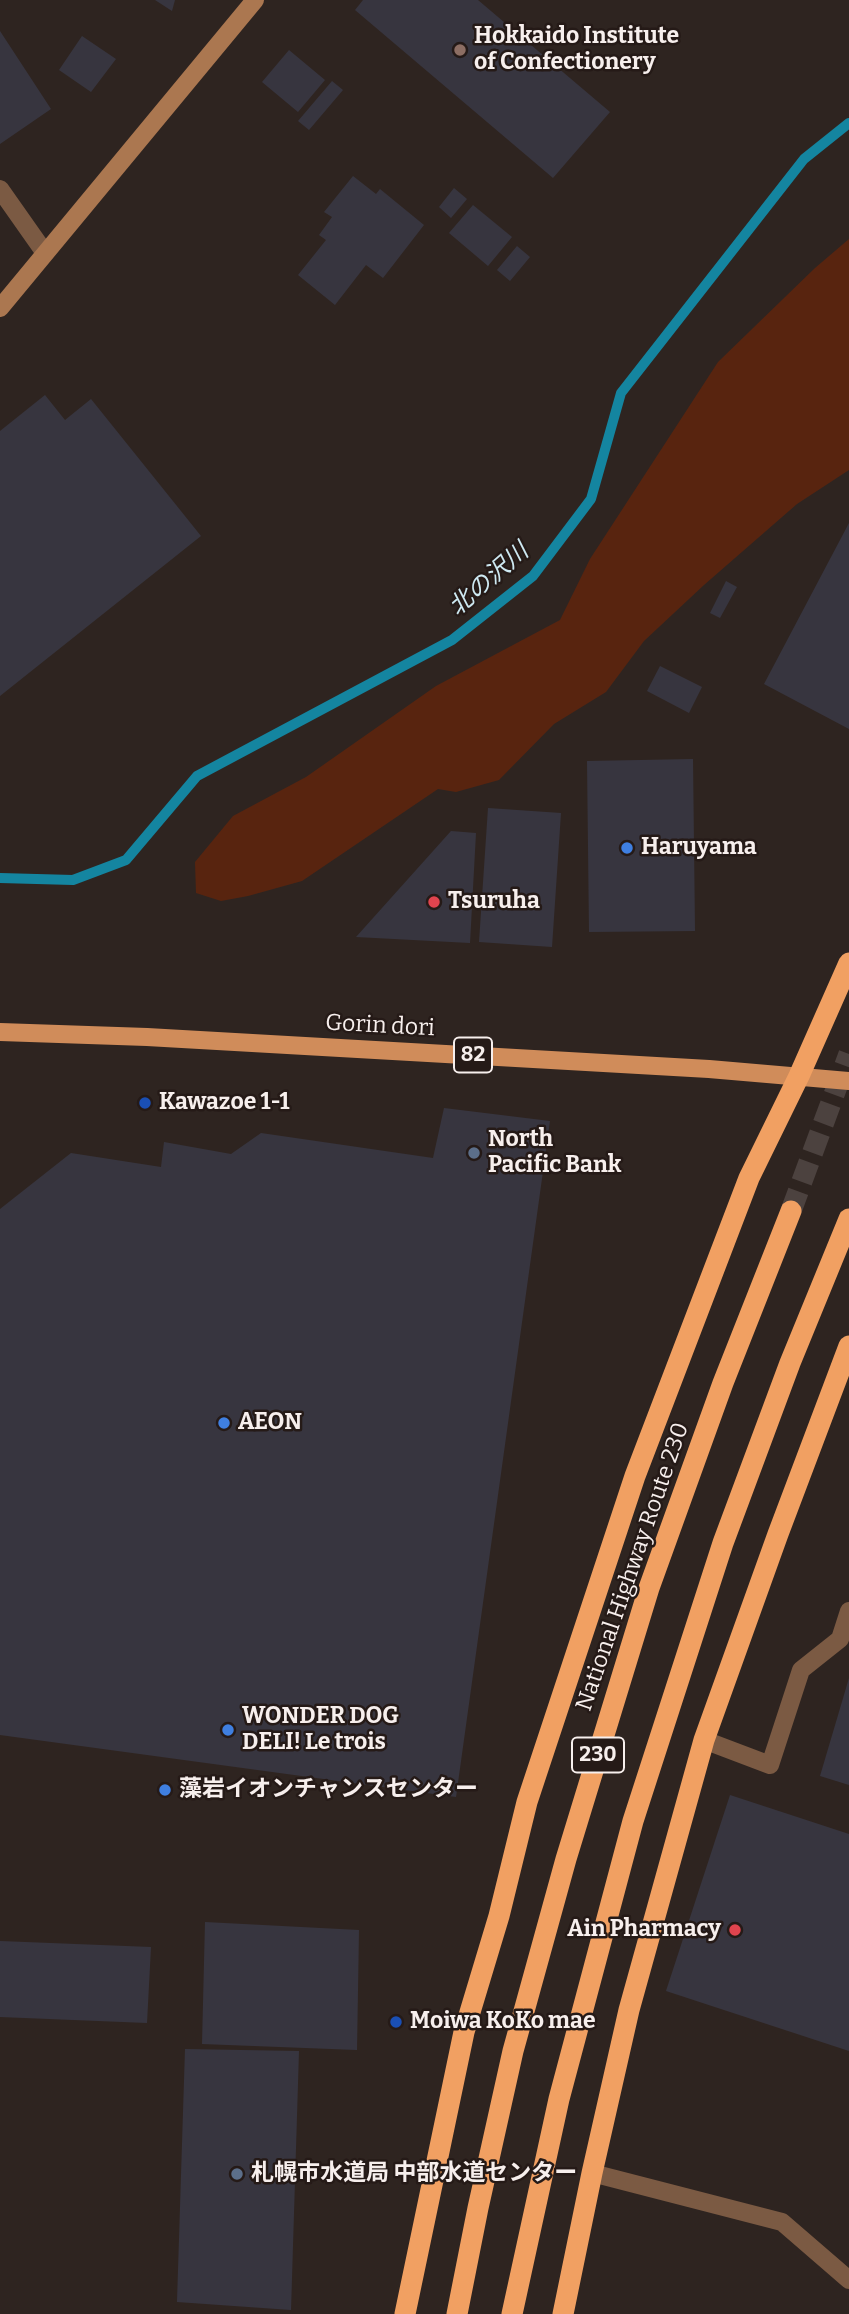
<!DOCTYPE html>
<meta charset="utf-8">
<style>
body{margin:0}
canvas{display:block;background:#2e2420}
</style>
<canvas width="849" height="2314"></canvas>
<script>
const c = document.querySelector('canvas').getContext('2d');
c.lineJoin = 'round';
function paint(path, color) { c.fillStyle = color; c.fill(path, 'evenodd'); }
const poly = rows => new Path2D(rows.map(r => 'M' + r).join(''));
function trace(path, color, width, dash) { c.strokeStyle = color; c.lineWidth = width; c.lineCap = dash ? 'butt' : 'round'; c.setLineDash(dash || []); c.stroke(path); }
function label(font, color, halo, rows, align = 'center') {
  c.font = font + ' Bitter,"Noto Sans JP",serif'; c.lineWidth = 5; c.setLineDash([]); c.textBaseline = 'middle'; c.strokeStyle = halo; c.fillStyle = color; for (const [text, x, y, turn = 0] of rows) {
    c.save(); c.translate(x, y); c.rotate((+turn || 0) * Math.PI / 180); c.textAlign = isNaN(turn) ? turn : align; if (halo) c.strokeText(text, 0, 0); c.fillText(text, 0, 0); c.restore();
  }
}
paint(poly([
 [849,239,849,470,797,504,704,585,644,641,606,692,554,724,499,780,456,792,438,789,302,881,248,896,221,901,196,893,195,862,233,816,306,777,436,686,560,620,590,559,718,362,815,268]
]), '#58240f');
trace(poly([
 [0,878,73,880,126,860,197,776,452,640,533,576,591,499,621,393,804,159,849,123]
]), '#1485a0', 10);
paint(poly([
 [155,0,175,0,172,11],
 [363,0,478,0,610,112,553,178,355,10],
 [0,31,51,109,0,144],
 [82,36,116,59,91,92,59,70],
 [289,50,325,80,298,112,262,82],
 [332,81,343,90,309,130,298,121],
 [353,176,376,194,380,189,424,225,383,278,366,265,335,305,298,275,326,240,319,235,332,217,324,212],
 [454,188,467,199,451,218,439,207],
 [473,205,512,237,488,266,449,233],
 [517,246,530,257,510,281,497,270],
 [45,395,65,420,91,399,201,536,0,696,0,431],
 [849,523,849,729,764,684],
 [726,581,737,587,720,618,710,613],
 [660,666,702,687,689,713,647,691],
 [693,759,695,931,589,932,587,761],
 [488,808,561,813,552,947,479,942],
 [451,831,476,833,470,943,356,937],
 [444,1108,550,1121,456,1797,0,1735,0,1209,71,1153,161,1167,164,1142,231,1154,261,1133,433,1158],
 [849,1678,849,1785,820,1776],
 [730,1795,849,1834,849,2051,666,1991],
 [205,1922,359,1930,357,2050,202,2044],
 [0,1941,151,1947,147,2023,0,2017],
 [185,2049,299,2051,291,2310,177,2302]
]), '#37353f');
trace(poly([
 [791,1211,849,1054]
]), '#4c423f', 21, [21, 10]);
trace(poly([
 [704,1740,770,1765,801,1670,840,1639,849,1611],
 [592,2173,782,2222,849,2280]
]), '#7b5a43', 18);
trace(poly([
 [0,189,45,253]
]), '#7b5a43', 18);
trace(poly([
 [0,308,255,0]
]), '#ab7750', 18);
trace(poly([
 [0,1032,147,1037,709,1069,849,1081]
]), '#d08c5a', 18);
trace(poly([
 [405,2314,464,2032,499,1916,527,1802,635,1476,749,1178,799,1076,849,963],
 [457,2314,478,2208,513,2051,566,1859,649,1588,723,1383,791,1211],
 [512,2314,559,2099,633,1821,723,1543,790,1363,849,1219],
 [563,2314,592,2173,629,2010,704,1740,778,1534,849,1346]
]), '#f1a062', 21);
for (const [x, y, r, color] of [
 [460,50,7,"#8d6e63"],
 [627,848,7,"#3f7fe0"],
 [434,902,7,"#e0444e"],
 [145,1103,7,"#1a4fb4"],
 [474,1153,7,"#5c6f8a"],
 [224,1423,7,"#3f7fe0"],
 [228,1730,7,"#3f7fe0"],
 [165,1790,7,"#3f7fe0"],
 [735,1930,7,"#e0444e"],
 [396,2022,7,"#1a4fb4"],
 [237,2174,7,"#5c6f8a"]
]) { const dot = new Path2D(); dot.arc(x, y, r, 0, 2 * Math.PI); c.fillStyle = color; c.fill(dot); trace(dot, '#251a17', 2.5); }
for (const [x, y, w] of [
 [473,1055,38],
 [598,1755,52]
]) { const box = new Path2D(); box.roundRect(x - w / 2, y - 17.5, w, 35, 5); c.fillStyle = '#251a17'; c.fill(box); trace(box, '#f7efed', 2); }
label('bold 21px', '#f7efed', null, [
 ["82",473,1055],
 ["230",598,1755]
]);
label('bold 23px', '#f7efed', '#251a17', [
 ["Hokkaido Institute",474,37],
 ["of Confectionery",474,63],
 ["Haruyama",641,848],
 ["Tsuruha",448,902],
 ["Kawazoe 1-1",159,1103],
 ["North",488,1140],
 ["Pacific Bank",488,1166],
 ["AEON",238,1423],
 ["WONDER DOG",242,1717],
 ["DELI! Le trois",242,1743],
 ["藻岩イオンチャンスセンター",179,1790],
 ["Ain Pharmacy",721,1930,"right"],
 ["Moiwa KoKo mae",410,2022],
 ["札幌市水道局 中部水道センター",251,2174]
], 'left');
label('23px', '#f7efed', '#251a17', [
 ["Gorin dori",380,1026,3],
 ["National Highway Route 230",633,1567,-71]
]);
label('italic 24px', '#cee9f2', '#251a17', [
 ["北の沢川",489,580,-41]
]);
</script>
